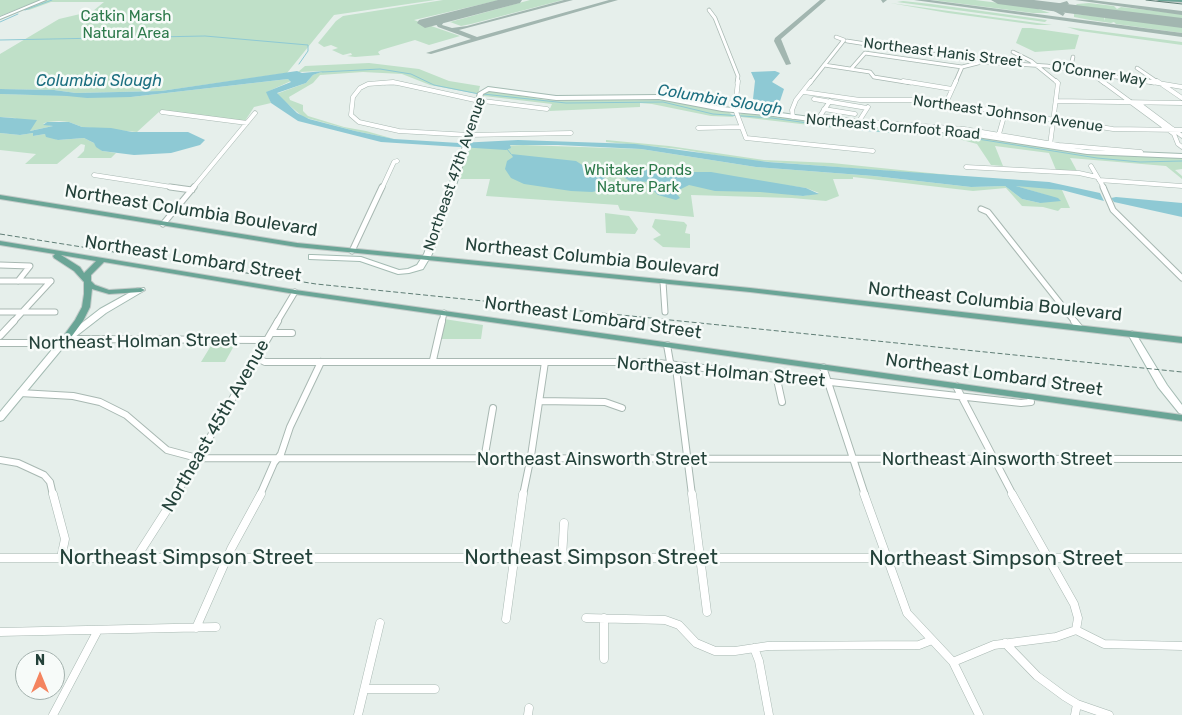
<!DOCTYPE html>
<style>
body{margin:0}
#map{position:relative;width:1182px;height:715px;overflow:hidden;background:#e6efeb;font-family:Rubik,sans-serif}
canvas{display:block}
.north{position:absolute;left:15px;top:650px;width:50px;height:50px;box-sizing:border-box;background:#f7fbf9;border:1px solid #a3b1ad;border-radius:50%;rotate:0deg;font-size:14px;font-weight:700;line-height:20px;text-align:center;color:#24423a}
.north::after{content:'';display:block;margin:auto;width:18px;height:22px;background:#f4845f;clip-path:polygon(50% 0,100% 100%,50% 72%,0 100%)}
</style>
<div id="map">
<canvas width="1182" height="715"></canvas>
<div class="north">N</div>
</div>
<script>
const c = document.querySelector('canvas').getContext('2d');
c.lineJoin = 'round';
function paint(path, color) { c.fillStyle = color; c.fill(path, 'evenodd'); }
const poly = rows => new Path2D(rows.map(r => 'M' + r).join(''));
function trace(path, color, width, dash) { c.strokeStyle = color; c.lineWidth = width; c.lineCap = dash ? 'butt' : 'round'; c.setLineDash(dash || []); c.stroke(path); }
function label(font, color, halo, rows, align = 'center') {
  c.font = font + ' Rubik,sans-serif'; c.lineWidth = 5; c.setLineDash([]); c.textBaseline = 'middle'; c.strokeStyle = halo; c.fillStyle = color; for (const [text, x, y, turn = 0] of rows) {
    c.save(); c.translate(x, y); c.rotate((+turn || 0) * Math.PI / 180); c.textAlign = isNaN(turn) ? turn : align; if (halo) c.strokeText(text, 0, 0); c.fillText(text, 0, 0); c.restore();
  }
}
paint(poly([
 [0,0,40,0,0,16],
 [47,0,435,0,334,15,287,73,161,91,76,93,54,90,0,89,0,54,59,19,93,11,104,2,51,2,29,10,20,10],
 [443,0,500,0,414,20,460,36,429,45,415,40,381,50,378,52,380,55,355,57,347,56,352,55,351,53,343,55,332,50,338,48,331,45,324,47,318,43,336,21,343,16],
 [530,0,563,0,471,24,461,26,450,22],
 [932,0,975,0,1032,7,1050,13,1033,13],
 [903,1,931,4,1047,20,1045,22,897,2],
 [890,3,1052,25,1037,25,948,13],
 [1089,3,1114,6,1117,9,1121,7,1182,14,1182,20,1075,6,1077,4],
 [1074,14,1104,17,1104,21,1105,17,1182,26,1182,33,1116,24,1114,22,1111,23,1090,20,1074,17],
 [1067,27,1182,42,1182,45,1080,31],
 [1022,28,1031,28,1079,35,1075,49,1035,52,1016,43],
 [369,63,419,69,449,81,480,86,478,94,430,85,402,74,363,72,320,75,313,83,289,97,290,100,303,105,303,111,308,116,344,127,366,131,394,139,355,131,303,117,276,94,306,83,313,75,323,71,298,72,305,66],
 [288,79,291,81,267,92,271,103,254,107,245,121,160,111,137,132,82,127,69,122,59,121,47,122,43,124,53,126,30,131,31,129,15,118,0,117,0,94,131,97],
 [491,91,547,100,658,98,729,112,734,117,711,116,652,104,640,103,640,107,549,111,552,104,484,96,483,93],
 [745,113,939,130,1098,154,1182,157,1182,169,1175,170,1182,176,1182,179,1166,166,1070,158,1077,171,1056,170,1049,153,995,146,1003,166,991,165,977,144,955,138,835,128,741,117,740,114],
 [0,133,20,135,33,133,33,136,45,134,58,140,84,138,94,143,102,151,116,153,111,158,77,158,84,151,85,145,81,144,57,164,25,164,36,154,0,150],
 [606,140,669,146,764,160,832,163,969,177,744,160,679,149,606,142],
 [523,145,641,149,756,167,874,176,971,187,1005,186,1022,199,1040,203,1046,195,1016,186,1029,185,1062,190,1070,208,1061,208,1058,211,1043,207,1022,206,1006,188,973,191,853,177,853,179,833,179,839,196,826,201,792,198,691,195,694,217,620,210,618,205,486,196,490,179,458,179,469,147],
 [756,181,806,188,819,193,803,196,780,193],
 [605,213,629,216,638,229,635,234,606,233],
 [655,219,684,222,687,225,685,233,690,234,690,248,663,247,653,239,661,235,652,227],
 [444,319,483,325,481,339,439,339],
 [212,344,235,344,225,362,201,362]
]), '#bfe0c8');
paint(poly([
 [297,71,302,73,324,71,313,75,306,83,277,93,297,113,309,119,355,131,394,139,459,143,518,140,635,144,768,162,1049,182,1100,193,1104,201,1062,190,1016,186,1058,198,1061,201,1040,203,1022,199,1005,186,971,187,874,176,756,167,641,149,558,145,510,145,511,148,506,150,381,142,298,121,271,103,266,92,291,82,288,79,131,97,87,98,67,96,0,94,0,89,54,90,76,93,161,91],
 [775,71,780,73,772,82,784,89,780,101,770,103,753,99,755,81,751,72],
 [0,117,37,120,30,131,53,126,43,125,47,122,69,122,82,127,111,128,132,132,188,132,205,140,200,145,171,153,134,155,102,151,96,147,94,143,84,138,58,140,46,137,45,134,33,136,33,133,20,135,0,133],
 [511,154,576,161,590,170,604,174,606,184,602,190,592,192,571,191,524,184,511,178,505,169,507,161,513,157],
 [665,169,684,172,711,172,734,176,806,188,819,194,803,196,760,192,715,191,689,185,675,192,680,198,676,200,658,195,653,190,654,185,651,182,630,181,620,175,634,170],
 [1116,197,1182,203,1182,217,1114,202,1111,198]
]), '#8ec9d4');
trace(poly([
 [25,10,52,0],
 [0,22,18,14],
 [0,40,205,36,308,45,308,51,299,64],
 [322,72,380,69,411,74,434,85,479,94],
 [483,94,566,103,663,102,713,114,772,118,858,130,959,136,1097,158,1140,162,1182,161],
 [507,149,511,154]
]), '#8ec9d4', 1);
paint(poly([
 [564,0,573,0,459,30,477,37,609,0,618,0,431,54,426,53,471,39,438,27,435,23,440,18,445,19,442,25,452,28,467,26,564,0],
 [820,0,826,0,781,39,791,64,786,65,774,41,775,38,820,0],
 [881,0,887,0,883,3,881,0],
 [914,0,930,0,1182,33,1182,37,914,0],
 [1075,0,1092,0,1182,11,1182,15,1075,0],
 [1067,1,1069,4,1055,8,1065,13,1063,16,1052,10,1029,4,1032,2,1057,4,1067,1]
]), '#a2b6b0');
paint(poly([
 [498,0,522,0,520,3,425,28,417,23,419,20,498,0],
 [991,0,1034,0,1182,18,1182,28,998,4,991,0]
]), '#a2b6b0');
const streetFar4 = poly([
 [709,10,715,18,738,76,737,83],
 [847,41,982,62,1047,66,1154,83],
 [1013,52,1031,61,1058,83],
 [824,65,870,72,874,77,911,83],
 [1137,68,1159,83],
 [851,69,865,53,962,67],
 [1070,70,1073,57],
 [1092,74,1104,83],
 [384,83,396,83],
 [810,83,844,40,836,37],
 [955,83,962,67,978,63]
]);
const streetFar3 = poly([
 [738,81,735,109,746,138,873,151],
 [903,81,952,89],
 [1102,81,1174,134,1178,144,1182,147],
 [1146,81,1182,87],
 [1157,81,1182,98],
 [804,92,860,100,926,100,1113,129,1182,130],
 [814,99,867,108],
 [830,101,820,116,855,121,964,129,1059,145,1141,152],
 [1056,101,1182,103],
 [946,103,956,81],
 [1138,103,1182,136],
 [547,109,475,100,393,82,368,84,360,88,353,97,351,115,359,122,399,131,469,135,571,133],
 [824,109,855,114],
 [162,112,247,123],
 [793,117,792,110,796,100,811,81],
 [861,118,868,107],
 [698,128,741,127],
 [999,134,1005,113],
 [1050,145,1058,83,1056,81],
 [1091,166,1104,188],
 [966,167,1079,173,1097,177],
 [94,175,178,188],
 [1099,180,1182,186],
 [193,188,255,113],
 [382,188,394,162,397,161]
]);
const streetFar2 = poly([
 [170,187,192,190],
 [1103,187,1113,210,1182,278],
 [981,209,988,212,1075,322],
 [163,224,194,187],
 [352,251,382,187],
 [0,265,30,266,18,281],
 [0,281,51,281],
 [663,282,665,312],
 [0,312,55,312],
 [13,322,51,281],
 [277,322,295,292],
 [442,322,444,313]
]);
const streetFar1 = poly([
 [1074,321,1079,327],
 [271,333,292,333],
 [0,336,14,321],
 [0,343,56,343,75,339,265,340],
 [667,345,670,362,676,368,692,495],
 [257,358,265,362,649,362,1021,403,1031,402,1030,397],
 [433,360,442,321],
 [823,367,865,495],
 [776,375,782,402],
 [956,386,1013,495],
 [20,393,73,396,100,402,126,415,167,450,197,458,1182,459],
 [539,401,605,402,622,408],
 [0,460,18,463,44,475,50,482,53,495],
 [484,460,493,408],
 [176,495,278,321],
 [260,495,274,463,281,454,290,427,321,362],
 [523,495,531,456,545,362]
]);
const street = poly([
 [53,494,65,539,61,558],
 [692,494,707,612],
 [864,494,907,613,953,662,979,715],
 [1012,494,1074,604,1078,618,1076,630],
 [0,558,1182,558],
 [136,558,177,494],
 [562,558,564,523],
 [586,618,665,620,679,625,696,643,715,651,735,651,768,646,919,645,932,640],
 [604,618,604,659],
 [506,619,523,494],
 [196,628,231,549,261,494],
 [0,632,216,627],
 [1005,643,1037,676,1064,696,1077,704,1109,715],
 [754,648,759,661,769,715],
 [953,662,994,645,1056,637,1076,630,1104,644,1182,646],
 [365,689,435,689],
 [53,715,98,630],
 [358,715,380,623],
 [528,715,529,708],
 [1075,715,1077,704]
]);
const secondary = poly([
 [41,0,46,0,0,19,0,17,41,0],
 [488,87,556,96,659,95,722,107,766,111,832,120,951,129,1087,150,1182,154,1182,158,1087,154,951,133,832,124,766,115,722,111,659,99,556,100,489,91,483,94,468,149,441,230,432,254,423,269,409,273,398,274,360,261,309,259,309,255,312,255,361,257,399,270,408,269,417,265,424,254,433,230,462,149,478,93,488,87],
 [138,288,144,288,145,290,106,313,66,344,3,420,0,421,0,412,60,340,100,309,138,288],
 [1132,331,1136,334,1167,385,1182,405,1182,414,1179,413,1158,387,1128,334,1132,331]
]);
const primary = poly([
 [1157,0,1182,0,1182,2,1159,1,1157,0],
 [0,195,297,243,750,288,1182,337,1182,343,750,292,297,247,0,199,0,195],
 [0,241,295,290,1182,415,1182,421,295,294,104,262,91,275,91,281,95,285,109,290,141,288,145,290,141,292,109,294,92,289,90,307,83,321,66,344,63,345,59,342,75,320,82,307,84,294,84,282,74,271,54,258,53,256,55,254,0,245,0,241],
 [61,255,96,261,84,273,80,267,61,255]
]);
trace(streetFar4, '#a8b8b2', 4.5);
trace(streetFar3, '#a8b8b2', 5);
trace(streetFar2, '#a8b8b2', 7);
trace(streetFar1, '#a8b8b2', 8);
trace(street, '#a8b8b2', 9);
trace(secondary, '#a4bbb3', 2);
trace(primary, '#c2cac8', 2);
trace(streetFar4, '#fff', 3);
trace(streetFar3, '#fff', 4);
trace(streetFar2, '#fff', 5);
trace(streetFar1, '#fff', 6);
trace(street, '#fff', 8);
paint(secondary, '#fff');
paint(primary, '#6aa596');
trace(poly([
 [1146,0,1182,4]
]), '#5f7d75', 1);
trace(poly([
 [0,234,316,284,1182,372]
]), '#5f7d75', 1, [5, 2.5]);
label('15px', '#2d7a4b', '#f7fbf9', [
 ["Catkin Marsh",126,17],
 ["Natural Area",126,34],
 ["Whitaker Ponds",638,171],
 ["Nature Park",638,188]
]);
label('15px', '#24423a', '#f7fbf9', [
 ["Northeast Hanis Street",943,53,7],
 ["O'Conner Way",1099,74,9],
 ["Northeast Johnson Avenue",1008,114,8],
 ["Northeast Cornfoot Road",893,127,5],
 ["Northeast 47th Avenue",455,174,-71]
]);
label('italic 16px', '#1c6f80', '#f7fbf9', [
 ["Columbia Slough",99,81],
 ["Columbia Slough",720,100,9]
]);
label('18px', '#24423a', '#f7fbf9', [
 ["Northeast Columbia Boulevard",191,211,9],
 ["Northeast Columbia Boulevard",592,258,6],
 ["Northeast Lombard Street",193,259,9],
 ["Northeast Columbia Boulevard",995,302,6],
 ["Northeast Lombard Street",593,318,8],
 ["Northeast Holman Street",133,342,-1],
 ["Northeast Holman Street",721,372,5],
 ["Northeast Lombard Street",994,375,8],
 ["Northeast 45th Avenue",216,426,-60],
 ["Northeast Ainsworth Street",592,460],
 ["Northeast Ainsworth Street",997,460]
]);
label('21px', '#24423a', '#f7fbf9', [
 ["Northeast Simpson Street",186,558],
 ["Northeast Simpson Street",591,558],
 ["Northeast Simpson Street",996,559]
]);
</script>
